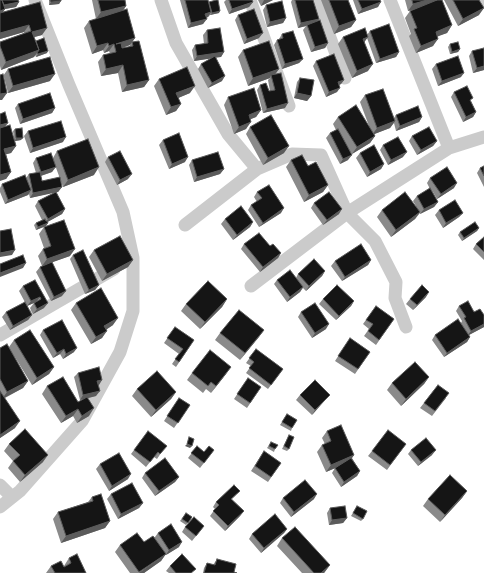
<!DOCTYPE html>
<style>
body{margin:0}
canvas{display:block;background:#fff}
</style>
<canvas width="484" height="573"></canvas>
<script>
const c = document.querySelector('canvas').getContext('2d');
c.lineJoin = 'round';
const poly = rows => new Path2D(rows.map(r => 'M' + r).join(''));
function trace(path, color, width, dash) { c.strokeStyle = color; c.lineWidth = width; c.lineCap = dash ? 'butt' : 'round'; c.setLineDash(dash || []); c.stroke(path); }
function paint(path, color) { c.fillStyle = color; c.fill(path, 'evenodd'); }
trace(poly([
 [161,0,176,43,228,134,257,169],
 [250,0,289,106],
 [316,0,345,78],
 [390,0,449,148],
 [484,0,484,1],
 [185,225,257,169,292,154,321,155,347,213,375,241,396,282,395,298,406,327],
 [251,286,347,213,449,148,484,137],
 [0,335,114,269],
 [0,485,12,497],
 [0,507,20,491,82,421,120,352,133,311,133,258,123,212,69,85,35,0]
]), '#cbcbcb', 13);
paint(poly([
 [0,0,19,2,16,7,5,9,3,12,40,2,42,35,34,37,36,41,47,53,36,57,35,55,34,57,1,70,0,66,0,42,24,33,24,32,0,39],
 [49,0,61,0,59,4,49,5],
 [92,0,125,0,126,6,123,11,135,38,130,45,122,48,129,47,132,42,149,80,144,87,122,92,118,73,101,76,98,62,103,55,110,54,109,51,104,53,103,50,92,54,84,28,89,21,96,19],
 [180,0,208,0,208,2,219,13,210,15,208,17,206,18,203,24,188,28],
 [226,0,252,0,253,2,249,7,229,14,224,2],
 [258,0,273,0,261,6],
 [292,0,313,0,317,21,328,43,325,48,311,52,303,30,306,26,298,28,291,2],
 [321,0,348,0,356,20,351,27,334,34],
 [353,0,380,0,378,7,358,14],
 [405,0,436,0,435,1,452,25,447,33,437,36,433,46,416,53,409,36,411,34,405,18,410,11,412,10,408,11],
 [444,0,479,0,479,15,458,26],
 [266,5,286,18,283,23,267,27,263,10],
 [238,15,259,38,244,44,235,20],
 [207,30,224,52,221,57,215,57,222,81,208,88,198,69,201,64,212,58,194,61,192,50,195,45,204,44,203,35],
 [370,31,399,52,396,57,376,63,367,38,364,42,368,71,352,78,338,44,343,37,367,35],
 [282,34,303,59,299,63,282,69,274,45,277,40,279,39],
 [450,44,460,49,458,52,450,54,448,47],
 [243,50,275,74,285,108,263,113,257,90,260,85,269,91,270,91,268,80,270,78,248,86,238,57],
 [472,51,484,70,473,73,469,56],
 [316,61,344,80,341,84,339,85,337,92,326,97,313,66],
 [436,64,461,77,438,86,432,69],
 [8,69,50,81,8,93,4,77,2,100,0,100,0,75,3,76],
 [300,78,311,96,307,101,294,98,297,82],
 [159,79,190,93,178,98,181,104,176,111,166,115,154,86],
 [454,92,471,101,476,112,473,117,463,122,451,97],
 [365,95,394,118,396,115,422,117,419,122,396,131,394,123,390,128,374,134,375,136,370,143,352,154,348,149,348,160,340,164,326,138,330,133,336,130,333,124,338,117,369,126,360,102],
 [228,97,261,110,256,117,250,119,246,129,234,134,224,105],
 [18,104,55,108,52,113,20,124,15,108],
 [5,127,14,139,13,131,15,129,21,140,15,141,16,146,11,153,6,154,11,172,6,179],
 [250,127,284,153,263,165,246,134],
 [28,131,63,142,30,153,24,136],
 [412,136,437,141,433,146,417,155,409,141],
 [163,140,185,162,169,169,159,145],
 [383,145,403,157,388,165,380,150],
 [57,151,94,175,63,187,55,165,52,172,41,176,42,181,62,187,58,192,56,192,65,209,62,214,47,222,46,226,36,230,34,225,36,223,42,220,35,206,38,201,55,192,30,198,29,194,28,195,5,204,0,192,0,188,2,184,26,178,29,174,36,173,33,163,36,158,53,158],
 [360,153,384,164,381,169,367,177,356,158],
 [108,157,128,179,117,185,105,162],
 [192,160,224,169,220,174,194,182,189,165],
 [291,160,308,166,328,185,323,192,304,202,286,167],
 [484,166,484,187,477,173,480,168],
 [430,178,454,188,437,199,432,190,438,202,434,207,420,214,420,213,415,219,391,237,377,217,382,210,416,206,413,201,417,196,430,189,427,183],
 [257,192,281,213,259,227,248,210,251,205,257,202,254,197],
 [314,203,339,214,323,225,311,208],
 [439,210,463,213,459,217,443,228,435,215],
 [225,219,253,222,250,227,233,240,221,224],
 [44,227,70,256,52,262,62,296,51,301,36,272,40,267,45,265,42,266,38,256,43,249,44,248,39,234],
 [479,228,477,231,462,241,458,235,460,232],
 [484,237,484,260,473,249,476,244],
 [244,244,270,246,281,253,278,258,260,272,241,249],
 [94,250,133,260,128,267,102,281,89,257],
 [73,255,99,285,95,290,85,294,70,259],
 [371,260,368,265,342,281,331,266,335,261],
 [325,271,322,276,306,291,303,288,300,292,287,302,274,284,277,280,296,278,298,274],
 [35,280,44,308,33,314,30,308,34,303,36,302,27,306,19,291,23,286],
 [426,297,413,310,406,304,410,299],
 [227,299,222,307,200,329,181,311,186,304],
 [323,299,354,301,351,306,336,320,319,304],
 [76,303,113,325,106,330,102,338,91,344,71,310],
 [376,306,394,319,376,345,364,336,369,329,363,324],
 [459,306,484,315,484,327,469,335,470,337,467,342,444,357,432,340,435,335,461,323,462,321,456,311],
 [6,312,32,315,28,320,10,330,2,317],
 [301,312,326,329,312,338,298,317],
 [175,327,194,340,176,367,172,364,179,354,164,343],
 [43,330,74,352,63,359,60,354,53,358,40,335],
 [264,330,240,360,215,340,220,333],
 [350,338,370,352,355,374,335,361],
 [14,340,54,367,49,374,32,385,13,354,28,381,23,388,5,398,15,428,0,438,0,348,9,347],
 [256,349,283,369,268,389,246,373,251,366,246,363],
 [78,373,102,380,98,385,96,396,88,398,89,416,77,423,73,416,61,423,42,394,47,386,78,402,84,399,80,400,74,377],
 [192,373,226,374,211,393,206,389,203,393,187,380],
 [429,377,424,384,401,406,387,390,392,383],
 [248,378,261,387,247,408,234,399],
 [438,385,446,398,432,416,420,408],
 [137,389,176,392,171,399,151,417,132,396],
 [300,395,330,395,326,399,312,415,296,400],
 [179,398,190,405,174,428,164,421],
 [287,414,292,428,291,431,280,425],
 [327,431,354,455,352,458,360,471,357,476,341,487,332,473,335,468,338,467,326,472,317,452,322,445,325,444,322,438],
 [289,435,289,449,287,451,282,449],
 [271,442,275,449,274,452,267,448],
 [9,444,43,462,20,482,8,468,13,461,4,451],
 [406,444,387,470,368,456,372,451],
 [197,446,204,452,214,450,200,468,188,458],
 [134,450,163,450,157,459,154,457,146,467,131,454],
 [411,450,432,455,418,466,408,454],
 [264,451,281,463,268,482,251,471],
 [100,464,128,479,109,491,96,469],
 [145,473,179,477,175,482,155,496,142,478],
 [467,491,462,498,440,522,423,506,428,499],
 [111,494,143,503,139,508,118,519,107,499],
 [236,495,232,499,244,511,240,516,225,531,210,516,215,509,213,507,216,502],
 [92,497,110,521,105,528,61,543,53,519,58,512,88,502],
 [283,498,314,499,291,517,280,503],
 [357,506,363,519,361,521,351,516],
 [330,508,347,518,343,523,329,525,327,513],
 [186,513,192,517,186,525,180,521],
 [204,526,192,541,182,532,185,527],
 [287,529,284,533,261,553,249,539,252,534],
 [158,533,179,547,166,555,165,555,161,561,144,573,130,573,115,552,120,545,144,542,155,537],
 [282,538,330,565,324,573,302,573,277,546],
 [69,558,86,573,46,573,51,566,64,566],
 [217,559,234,572,237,573,203,573,204,568,207,563,213,565],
 [170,566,193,573,169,573,166,571]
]), '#8a8a8a');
paint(poly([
 [264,0,273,0,261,6],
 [427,0,436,0,433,4,408,11,413,4],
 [61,1,59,4,49,5,51,2],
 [19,2,16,7,5,9,0,16,0,11,2,6],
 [253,2,249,7,229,14,232,9],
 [381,2,378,7,358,14,362,9],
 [126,6,121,13,96,19,101,12],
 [484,8,479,15,458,26,463,19],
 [220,11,219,13,210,15,212,13],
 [211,12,208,17,202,19,205,14],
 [286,18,283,23,267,27,270,22],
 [207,19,203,24,188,28,191,23],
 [319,19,315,24,307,25,306,26,298,28,301,23],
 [356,20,351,27,334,34,339,26],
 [29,25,24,32,0,39,0,33],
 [452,25,447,33,431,39,436,32],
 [47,28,42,35,27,39,32,32],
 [263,33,259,38,244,44,247,39],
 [368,37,363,44,363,39],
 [135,38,130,45,116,50,116,44],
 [438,39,433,46,416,53,421,46],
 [108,43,103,50,92,54,97,46],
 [328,43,325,48,311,52,315,47],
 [114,44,109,51,104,53,109,46],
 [460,49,458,52,450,54,452,52],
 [39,50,34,57,1,70,6,62],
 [48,51,47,53,36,57,38,54],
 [224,52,221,57,194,61,197,56],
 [399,52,396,57,376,63,380,59],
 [303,59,299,63,282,69,285,64],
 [373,64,368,71,352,78,357,71],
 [123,65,118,73,101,76,106,69],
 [484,66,484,70,473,73,477,68],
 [279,69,274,76,271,75,270,78,248,86,253,78],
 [464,73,461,77,438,86,442,81],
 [55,74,50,81,8,93,13,86],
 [225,76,222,81,208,88,212,83],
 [149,80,144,87,122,92,127,85],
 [344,80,341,84,334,87,338,82],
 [195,86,190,93,171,101,176,93],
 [340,88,337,92,326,97,329,92],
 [7,93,2,100,0,100,0,94],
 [297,93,311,96,307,101,294,98],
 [288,103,285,108,263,113,267,109],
 [181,104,176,111,166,115,171,107],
 [55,108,52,113,20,124,23,119],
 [261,110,256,117,244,122,249,115],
 [476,112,473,117,463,122,466,117],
 [422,117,419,122,396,131,400,126],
 [395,121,390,128,372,135,377,128],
 [251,122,246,129,234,134,239,127],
 [8,123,4,128,0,129,0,125],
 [375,136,370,143,352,154,357,147],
 [66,137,63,142,30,153,33,148],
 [16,138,23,138,21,140,15,141],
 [437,141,433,146,417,155,421,150],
 [16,146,11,153,0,156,4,149],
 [289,146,284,153,263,165,268,158],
 [407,152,403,157,388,165,391,160],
 [352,155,348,160,340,164,343,159],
 [188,157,185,162,169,169,172,164],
 [384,164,381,169,367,177,370,172],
 [56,167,52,172,37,177,41,172],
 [99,167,94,175,63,187,68,180],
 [224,169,220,174,194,182,197,177],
 [11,172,6,179,0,181,0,175],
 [132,174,128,179,117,185,120,180],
 [457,183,454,188,437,199,441,194],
 [328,185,323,192,304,202,309,195],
 [62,187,58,192,30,198,33,193],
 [31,190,28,195,5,204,8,200],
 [438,202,434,207,420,214,424,209],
 [284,208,281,213,259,227,263,223],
 [65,209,62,214,44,224,48,219],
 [342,209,339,214,323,225,327,220],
 [420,212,415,219,391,237,396,230],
 [463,213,459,217,443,228,446,223],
 [253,222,250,227,233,240,237,235],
 [48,223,46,226,36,230,38,227],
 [479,228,477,231,462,241,464,238],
 [75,249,70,256,42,266,47,259],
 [15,250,12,255,0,257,0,253],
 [281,253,278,258,260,272,263,267],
 [133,260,128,267,102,281,107,274],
 [371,260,368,265,342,281,345,277],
 [26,263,23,268,0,277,0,273],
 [325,271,322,276,306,291,309,286],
 [99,285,95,290,85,294,89,290],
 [303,287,300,292,287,302,290,297],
 [66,291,62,296,51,301,54,297],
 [429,292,426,297,413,310,417,305],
 [40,297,36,302,27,306,31,301],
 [227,299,222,307,200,329,205,322],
 [354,301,351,306,336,320,339,316],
 [48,303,44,308,33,314,37,309],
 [32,315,28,320,10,330,13,326],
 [118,318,113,325,99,334,104,326],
 [329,324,326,329,312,338,315,333],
 [484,324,484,327,467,336,471,331],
 [264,330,259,337,240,360,245,353],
 [107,331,102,338,91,344,96,337],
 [470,337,467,342,444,357,447,353],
 [77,348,74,352,63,359,66,354],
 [64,349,60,354,53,358,57,353],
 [54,367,49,374,32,385,37,378],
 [231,367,226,374,211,393,216,386],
 [429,377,424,384,401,406,406,399],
 [102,380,99,385,94,386,97,381],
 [28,381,23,388,2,399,7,392],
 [100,391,96,396,80,400,83,395],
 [176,392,171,399,151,417,156,410],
 [330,395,326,399,312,415,315,410],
 [94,408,89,416,77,423,82,416],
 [78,409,73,416,61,423,66,416],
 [20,421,15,428,0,438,0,435],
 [187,444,192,446,190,448,185,446],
 [436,450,432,455,418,466,421,462],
 [48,455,43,462,20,482,25,475],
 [354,455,349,462,326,472,331,465],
 [360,471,357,476,341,487,344,482],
 [131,474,128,479,109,491,112,486],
 [179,477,175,482,155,496,159,491],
 [467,491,462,498,440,522,445,515],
 [317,494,314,499,291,517,294,512],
 [143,503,139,508,118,519,121,514],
 [244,511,240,516,225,531,228,526],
 [347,518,343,523,329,525,332,520],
 [110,521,105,528,61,543,66,536],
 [287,529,284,533,261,553,264,548],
 [182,542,179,547,166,555,169,550],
 [166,554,161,561,144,573,139,573],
 [330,565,324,573,321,573]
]), '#5b5b5b');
const building = poly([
 [0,0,2,0,5,9,0,11,0,0],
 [2,0,18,0,19,2,4,5,2,0],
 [50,0,61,0,61,1,51,2,50,0],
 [98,0,125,0,126,6,101,12,98,0],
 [185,0,208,0,211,12,205,14,207,19,191,23,185,0],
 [216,0,218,0,220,11,212,13,209,2,216,0],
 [229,0,252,0,253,2,232,9,229,0],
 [295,0,313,0,319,19,301,23,295,0],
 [329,0,348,0,356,20,339,26,329,0],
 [358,0,380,0,381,2,362,9,358,0],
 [412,0,427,0,413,4,412,0],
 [437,0,442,0,452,25,436,32,438,39,421,46,414,29,417,28,410,11,437,0],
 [453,0,479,0,484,8,463,19,453,0],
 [282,1,286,18,270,22,266,5,282,1],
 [40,2,47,28,32,32,39,50,6,62,0,46,0,42,31,31,29,25,0,33,0,13,40,2],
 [127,9,135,38,116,44,121,43,122,48,133,46,132,42,139,41,149,80,127,85,123,65,106,69,103,55,116,52,114,44,109,46,108,43,97,46,89,21,127,9],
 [254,9,263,33,247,39,238,15,254,9],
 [320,20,328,43,315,47,307,25,320,20],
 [389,24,399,52,380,59,370,31,389,24],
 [220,28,224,52,197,56,195,45,208,43,207,30,220,28],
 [365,28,368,37,363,39,373,64,357,71,343,37,365,28],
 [293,31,303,59,285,64,277,40,283,38,282,34,293,31],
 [44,38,48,51,38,54,37,53,39,50,36,41,44,38],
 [269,41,279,69,253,78,243,50,269,41],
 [458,42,460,49,452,52,450,44,458,42],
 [484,48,484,66,477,68,472,51,484,48],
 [334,54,344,80,338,82,340,88,329,92,316,61,334,54],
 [215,56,225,76,212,83,201,64,215,56],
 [458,56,464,73,442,81,436,64,458,56],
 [50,57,55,74,13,86,8,69,50,57],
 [187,67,195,86,176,93,181,104,171,107,159,79,187,67],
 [281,73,288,103,267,109,260,85,266,83,269,91,275,90,271,75,281,73],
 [3,74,7,93,0,94,0,75,3,74],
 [300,78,314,80,311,96,297,93,300,78],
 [467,86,473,98,470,100,476,112,466,117,454,92,467,86],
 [254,88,261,110,249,115,251,122,239,127,228,97,254,88],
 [383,89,395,121,377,128,365,95,383,89],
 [50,93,55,108,23,119,18,104,50,93],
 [356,105,375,136,357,147,338,117,356,105],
 [418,106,422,117,400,126,396,115,418,106],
 [5,112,8,123,0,125,0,114,5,112],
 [271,115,289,146,268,158,250,127,271,115],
 [61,121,66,137,33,148,28,131,61,121],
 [10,125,16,146,4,149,11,172,0,175,0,128,10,125],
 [429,127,437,141,421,150,412,136,429,127],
 [22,128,23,138,16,138,15,129,22,128],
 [338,129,352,155,343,159,330,133,338,129],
 [179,133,188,157,172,164,163,140,179,133],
 [398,137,407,152,391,160,383,145,398,137],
 [88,139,99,167,68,180,57,151,88,139],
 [374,145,384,164,370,172,360,153,374,145],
 [120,151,132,174,120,180,108,157,120,151],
 [218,152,224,169,197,177,192,160,218,152],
 [51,153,56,167,41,172,36,158,51,153],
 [302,155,308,166,316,162,328,185,309,195,291,160,302,155],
 [484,166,484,176,480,168,484,166],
 [447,167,457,183,441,194,430,178,447,167],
 [40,172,42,181,60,177,62,187,33,193,29,174,40,172],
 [25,175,31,190,8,200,2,184,25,175],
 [269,185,284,208,263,223,251,205,262,198,257,192,269,185],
 [430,188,438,202,424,209,417,196,430,188],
 [56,192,65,209,48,219,38,201,56,192],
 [329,192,342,209,327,220,314,203,329,192],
 [405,192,420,212,396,230,382,210,405,192],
 [455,200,463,213,446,223,439,210,455,200],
 [241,206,253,222,237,235,225,219,241,206],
 [45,219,46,221,47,221,48,223,38,227,36,223,45,219],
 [64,220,75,249,47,259,43,249,51,246,44,227,64,220],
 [475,222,479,228,464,238,460,232,475,222],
 [11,229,15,250,0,253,0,231,11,229],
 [259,233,270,246,273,244,281,253,263,267,244,244,259,233],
 [120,236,133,260,107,274,94,250,120,236],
 [484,237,484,252,476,244,484,237],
 [361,244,371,260,345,277,335,261,361,244],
 [83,250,99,285,89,290,73,255,83,250],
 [23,255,26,263,0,273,0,264,23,255],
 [314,259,325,271,309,286,298,274,314,259],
 [52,262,66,291,54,297,40,267,52,262],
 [290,270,303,287,290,297,277,280,290,270],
 [35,280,48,303,37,309,34,303,41,299,40,297,31,301,23,286,35,280],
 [208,281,227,299,205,322,186,304,208,281],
 [337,285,354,301,339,316,323,299,337,285],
 [422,285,429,292,417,305,410,299,422,285],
 [101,288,118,318,104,326,107,331,96,337,76,303,101,288],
 [468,301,474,312,480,309,484,315,484,324,471,331,464,318,466,317,459,306,468,301],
 [25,302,32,315,13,326,6,312,25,302],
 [315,303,329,324,315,333,301,312,315,303],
 [376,306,394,319,379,340,368,331,373,324,366,320,376,306],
 [239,310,264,330,245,353,220,333,239,310],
 [458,319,470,337,447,353,435,335,458,319],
 [62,320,77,348,66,354,64,349,57,353,43,330,62,320],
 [175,327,194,340,179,362,175,359,183,349,167,338,175,327],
 [30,330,54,367,37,378,14,340,30,330],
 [350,338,370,352,358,369,338,356,350,338],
 [7,344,28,381,7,392,0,379,0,348,7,344],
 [256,349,283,369,271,385,249,368,254,362,249,358,256,349],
 [210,350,231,367,216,386,211,382,208,386,192,373,210,350],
 [415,362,429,377,406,399,392,383,415,362],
 [99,367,102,380,97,381,100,391,83,395,78,373,99,367],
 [157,371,176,392,156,410,137,389,157,371],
 [63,377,78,402,87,397,94,408,82,416,78,409,66,416,47,386,63,377],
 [248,378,261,387,250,403,237,394,248,378],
 [315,380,330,395,315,410,300,395,315,380],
 [438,385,449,393,435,411,424,403,438,385],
 [0,391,20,421,0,435,0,391],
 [179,398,190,405,178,423,167,416,179,398],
 [287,414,297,420,292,428,282,422,287,414],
 [341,425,354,455,331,465,322,445,331,441,327,431,341,425],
 [25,429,48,455,25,475,13,461,20,455,9,444,25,429],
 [388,430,406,444,390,465,372,451,388,430],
 [148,431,167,446,160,454,158,452,150,462,134,450,148,431],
 [289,435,294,437,289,449,284,446,289,435],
 [189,437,194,439,192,446,187,444,189,437],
 [426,438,436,450,421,462,411,450,426,438],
 [271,442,278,445,275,449,269,446,271,442],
 [197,446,204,452,209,446,214,450,204,463,191,453,197,446],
 [264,451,281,463,271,477,255,466,264,451],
 [119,453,131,474,112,486,100,464,119,453],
 [165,458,179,477,159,491,145,473,165,458],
 [351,458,360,471,344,482,335,468,351,458],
 [450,475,467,491,445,515,428,499,450,475],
 [305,480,317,494,294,512,283,498,305,480],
 [132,483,143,503,121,514,111,494,132,483],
 [234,485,240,491,231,499,244,511,228,526,213,511,219,505,216,502,234,485],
 [101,494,110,521,66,536,58,512,93,501,92,497,101,494],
 [345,506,347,518,332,520,330,508,345,506],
 [357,506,367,511,363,519,353,513,357,506],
 [186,513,192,517,188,523,182,519,186,513],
 [275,514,287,529,264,548,252,534,275,514],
 [194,517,204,526,196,536,185,527,194,517],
 [171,524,182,542,169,550,158,533,171,524],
 [295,527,330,565,321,573,314,573,282,538,295,527],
 [137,533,144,542,153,536,166,554,139,572,120,545,137,533],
 [77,554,86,573,55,573,51,566,61,561,64,567,71,563,69,558,77,554],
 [182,554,196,569,191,573,176,573,170,566,182,554],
 [217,559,236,564,234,572,237,573,204,573,207,563,215,565,217,559]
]);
paint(building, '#151515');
trace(building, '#5b5b5b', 1);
</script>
